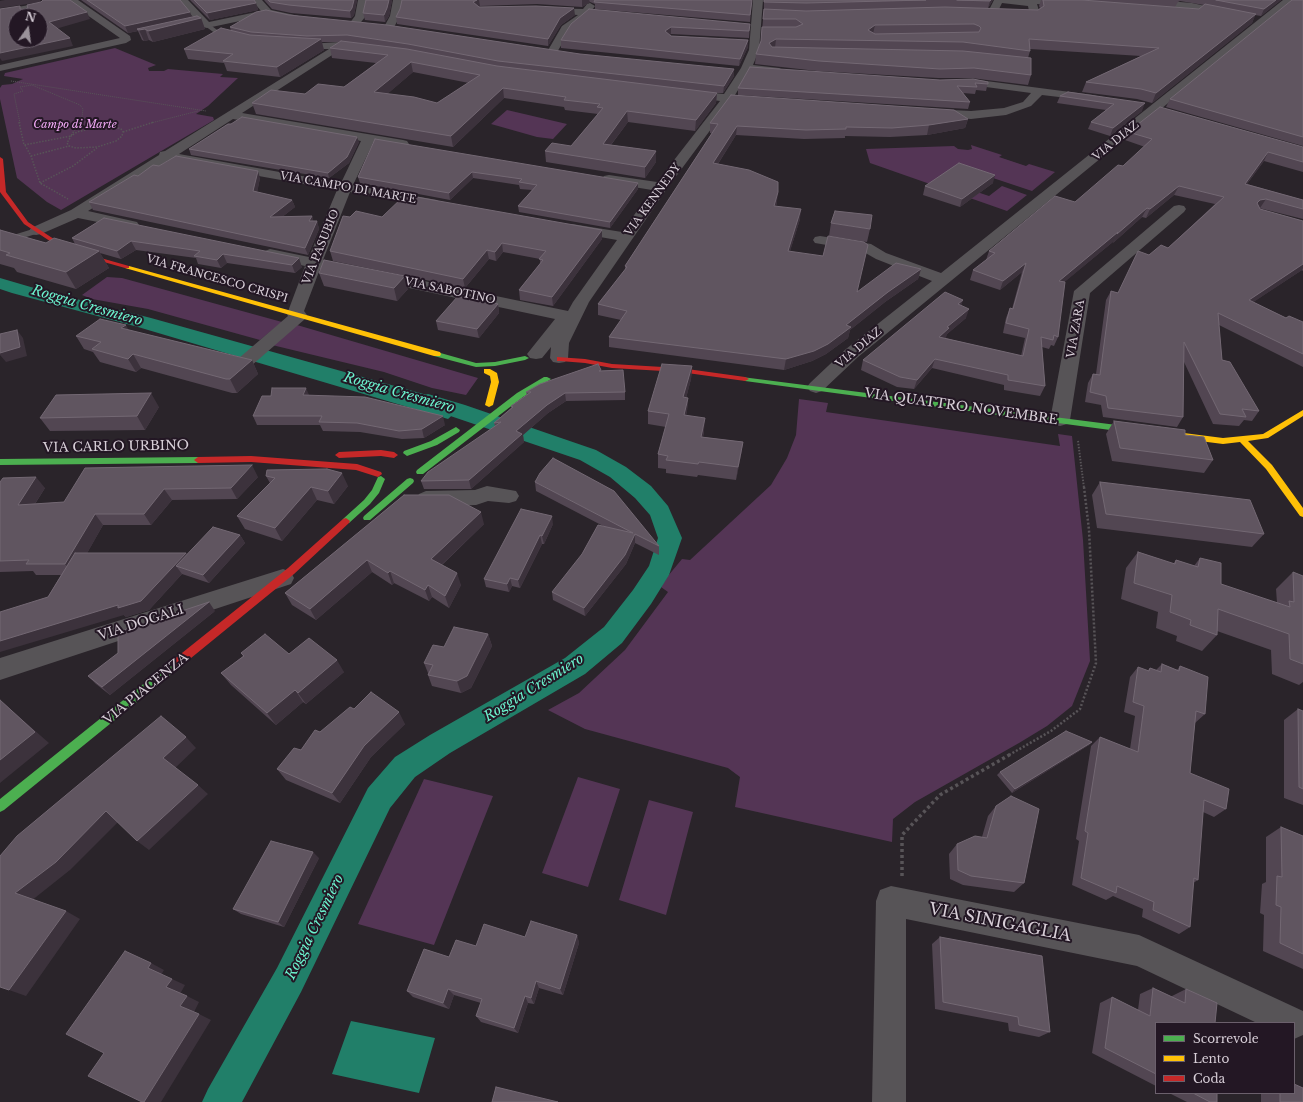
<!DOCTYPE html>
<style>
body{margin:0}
#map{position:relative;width:1303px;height:1102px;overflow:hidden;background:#2a242a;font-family:"Libre Baskerville",serif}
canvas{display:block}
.legend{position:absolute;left:1155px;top:1022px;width:140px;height:72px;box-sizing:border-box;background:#231724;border:1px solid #6b606c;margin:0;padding:5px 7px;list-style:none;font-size:12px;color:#d7ced7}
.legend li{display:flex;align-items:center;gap:8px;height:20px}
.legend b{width:20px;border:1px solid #6b606c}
.north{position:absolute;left:8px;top:8px;width:40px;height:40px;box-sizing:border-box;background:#231724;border:1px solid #6b606c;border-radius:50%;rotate:14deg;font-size:11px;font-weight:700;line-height:16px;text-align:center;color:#d7ced7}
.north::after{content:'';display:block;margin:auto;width:14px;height:18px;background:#9a929a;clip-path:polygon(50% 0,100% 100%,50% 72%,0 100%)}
</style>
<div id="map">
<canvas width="1303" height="1102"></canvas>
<ul class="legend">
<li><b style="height:5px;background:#4caf50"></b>Scorrevole</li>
<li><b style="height:5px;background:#ffc107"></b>Lento</li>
<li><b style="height:5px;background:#c62828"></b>Coda</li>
</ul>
<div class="north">N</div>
</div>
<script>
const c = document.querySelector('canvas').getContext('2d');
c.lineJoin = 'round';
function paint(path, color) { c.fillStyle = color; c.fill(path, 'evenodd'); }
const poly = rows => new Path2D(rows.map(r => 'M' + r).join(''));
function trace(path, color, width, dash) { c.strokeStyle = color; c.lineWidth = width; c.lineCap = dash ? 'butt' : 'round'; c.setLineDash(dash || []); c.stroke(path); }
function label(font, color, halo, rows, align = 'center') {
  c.font = font + ' "Libre Baskerville",serif'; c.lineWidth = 4; c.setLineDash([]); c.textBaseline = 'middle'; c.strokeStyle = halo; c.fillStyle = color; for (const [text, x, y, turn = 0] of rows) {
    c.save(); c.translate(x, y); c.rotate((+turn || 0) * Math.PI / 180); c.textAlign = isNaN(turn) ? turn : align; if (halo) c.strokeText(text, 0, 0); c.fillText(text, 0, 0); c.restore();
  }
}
paint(poly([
 [115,48,156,65,148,68,149,71,164,71,168,69,223,74,220,77,238,78,208,106,196,114,213,117,214,120,61,210,47,202,17,178,0,99,0,88,2,85,12,84,23,79,4,76,5,73],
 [507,110,567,124,553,139,537,137,491,124],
 [971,145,1002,155,999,157,1026,166,1029,164,1055,172,1032,191,960,167,941,180,989,196,1002,186,1027,195,1007,211,870,163,866,149,954,146,958,149,968,150,972,149],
 [107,277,122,278,282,322,260,340,148,309,92,299,82,295],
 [297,325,478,378,466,395,432,388,384,372,272,345],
 [799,399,828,403,826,412,1060,446,1058,434,1072,436,1083,540,1090,661,1072,706,1047,726,1019,743,915,802,893,819,892,842,735,807,740,777,728,768,585,729,548,710,579,693,625,650,668,592,661,587,668,576,682,559,690,560,771,485,787,458,796,435],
 [578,777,620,789,588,887,542,873],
 [424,779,493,796,434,945,358,924],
 [649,800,693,812,666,915,619,900]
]), '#543555');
paint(poly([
 [0,278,41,290,151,318,463,405,448,419,138,327,12,293,0,289],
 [351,1021,435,1038,419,1093,332,1074]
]), '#217f69');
paint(poly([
 [428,394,465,405,596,450,626,467,651,486,668,506,682,538,669,575,651,604,622,643,585,674,450,753,415,777,390,808,301,992,242,1102,202,1102,208,1089,277,968,368,788,395,757,430,735,565,658,604,627,633,590,649,566,658,538,650,515,635,498,610,477,580,460,421,406,418,401,421,396,428,394]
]), '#217f69');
trace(poly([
 [11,81,206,111],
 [20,123,14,94,23,91,20,87,32,85,80,105,83,109,82,117,79,123],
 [151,123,198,111]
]), '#585458', 1, [1, 1]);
trace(poly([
 [19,122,24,145,71,136,79,122],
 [97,127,115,127,121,129,123,132,122,136,116,141,97,147,76,148,69,146,67,143,71,136,77,132,97,127],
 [123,132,154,122],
 [25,145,31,156,40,183,68,199],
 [31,156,69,146],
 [40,183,73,166,97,148]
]), '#585458', 1.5, [1.5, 1.5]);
trace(poly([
 [1078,441,1084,488]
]), '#585458', 2, [1.5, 1.5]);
trace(poly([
 [1009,755,1051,731,1080,709,1096,663,1089,530,1084,487]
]), '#585458', 2.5, [2, 2]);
trace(poly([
 [902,876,902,835,940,795,1011,754]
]), '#585458', 3.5, [3, 3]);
paint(poly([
 [205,24,209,24,220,32,235,37,232,39,216,34,205,26,205,24],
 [36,228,39,229,40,231,39,233,7,243,0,240,0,234,7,237,36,228]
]), '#575457');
paint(poly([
 [69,0,78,0,130,36,131,40,126,43,0,71,0,65,120,38,70,3,69,0],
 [178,0,188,0,209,22,261,11,252,0,262,0,271,10,299,16,301,18,296,21,268,15,207,28,203,27,190,14,178,0],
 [358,0,368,0,365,17,358,26,354,27,349,24,355,16,358,0],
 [393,0,403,0,400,16,393,29,389,30,384,27,390,16,393,0],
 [753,0,763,0,759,50,753,65,779,68,785,71,779,74,749,72,735,95,758,97,762,99,764,101,762,103,758,105,731,102,666,190,589,302,569,343,568,358,565,362,559,363,553,362,550,358,551,347,542,358,536,359,530,358,527,354,555,319,320,269,304,311,307,315,305,319,251,366,245,367,239,366,236,362,239,358,288,316,287,314,305,266,265,257,262,254,265,251,270,249,309,257,337,190,169,160,88,211,137,222,139,225,137,228,132,229,78,218,41,234,36,235,31,234,29,231,31,228,71,210,159,155,160,152,165,151,329,49,311,49,306,46,307,44,341,42,364,45,369,48,368,50,343,48,242,113,403,140,407,141,409,144,407,147,403,148,373,143,353,185,437,200,439,203,437,206,432,207,350,192,323,260,568,311,573,302,617,240,572,232,567,231,565,228,567,225,572,224,622,232,652,190,609,183,604,182,602,179,604,176,609,175,657,182,720,101,683,96,681,94,683,92,687,91,724,94,741,68,749,50,753,0],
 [233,119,361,141,341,183,179,154,233,119],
 [994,0,1055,0,1070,1,1075,4,1070,7,1037,4,1040,14,1035,17,993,15,988,12,994,0],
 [1002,3,1028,6,1029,11,999,9,1002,3],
 [1118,0,1156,0,1192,3,1232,12,1234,14,1229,17,1192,9,1123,3,1118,0],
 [1283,0,1294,0,858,357,822,391,816,393,810,391,807,387,810,383,846,349,932,281,876,259,862,251,815,243,813,240,815,237,820,236,871,244,886,253,941,273,1283,0],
 [41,3,46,6,44,8,0,16,0,10,41,3],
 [590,3,595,6,592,10,616,11,621,14,616,17,589,15,570,30,556,54,548,54,547,52,562,26,578,15,545,13,542,12,540,10,542,8,583,9,587,4,590,3],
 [971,79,1093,95,1097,96,1099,98,1097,100,1093,101,1042,95,1031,106,1006,115,971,119,928,116,926,113,928,110,932,109,971,111,1004,108,1023,102,1031,93,971,85,959,86,955,85,953,83,955,81,959,80,971,79],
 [1179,205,1184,206,1186,209,1184,212,1090,293,1070,420,1067,424,1060,426,1053,424,1050,420,1074,291,1174,206,1179,205],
 [487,486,516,491,519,496,516,501,509,503,488,501,476,505,426,507,419,504,416,499,419,494,426,491,475,490,487,486],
 [283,569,291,572,294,578,291,584,0,680,0,658,283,569],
 [891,886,1139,935,1303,1011,1303,1035,1294,1039,1294,1023,1257,1023,1137,966,906,919,906,1102,872,1102,876,901,880,890,891,886]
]), '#575457');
paint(poly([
 [434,352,437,352,476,363,495,362,525,356,529,358,525,360,495,366,476,367,434,356,434,352],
 [544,377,547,377,551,379,523,397,423,474,417,474,416,472,417,470,517,393,544,377],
 [742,377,1140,428,1144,431,1140,434,745,381,741,379,742,377],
 [456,427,460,430,459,432,437,445,407,456,403,453,404,451,431,441,456,427],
 [198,457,202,460,198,463,0,465,0,459,198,457],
 [381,476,385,479,379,493,370,504,349,523,343,523,342,521,343,519,364,500,372,490,378,477,381,476],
 [410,478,413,479,414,481,413,483,370,520,364,520,363,518,364,516,407,479,410,478],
 [176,660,180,661,181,664,180,667,4,810,0,812,0,799,172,661,176,660]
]), '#4caf50');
paint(poly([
 [125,266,129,266,440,352,441,354,440,356,434,356,125,268,125,266],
 [484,369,490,369,497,373,499,382,493,405,489,407,485,405,491,382,490,376,484,373,484,369],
 [1303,410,1303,416,1268,438,1248,441,1272,465,1303,508,1303,517,1300,516,1266,469,1240,442,1223,444,1176,438,1172,435,1176,432,1223,438,1263,434,1303,410]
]), '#ffc107');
paint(poly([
 [0,157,3,159,6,192,28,222,69,249,129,266,129,268,125,268,65,251,24,224,0,192,0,157],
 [557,357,585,359,612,364,680,368,745,377,749,379,745,381,680,372,612,368,585,363,560,361,557,361,557,357],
 [381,450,394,452,398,455,394,458,381,456,339,458,335,455,339,452,381,450],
 [251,456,357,464,381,472,382,474,378,477,356,470,251,462,198,463,194,460,198,457,251,456],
 [346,518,350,521,349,523,294,574,180,667,176,668,172,667,171,664,172,661,288,568,343,519,346,518]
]), '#c62828');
paint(poly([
 [81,0,180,0,192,17,201,18,205,29,153,42,149,40,144,41,142,40,138,31,128,33],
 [190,0,254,0,256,3,258,10,210,20],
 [264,0,357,0,354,15,351,18,291,13,272,9],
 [366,0,392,0,389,16,385,22,365,20,363,13],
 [402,0,752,0,750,22,595,9,595,4,590,2,582,7,537,4,480,6,478,7,479,7,575,15,561,25,548,46,397,24,396,17,400,9],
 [764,0,993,0,988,8,1038,10,1040,8,1039,6,1041,0,1281,0,1261,16,1255,15,1252,23,1152,103,1137,99,1082,92,1086,82,1141,56,1030,49,1030,51,1028,58,1031,75,1028,85,971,78,938,78,817,71,755,64,756,54,761,42,764,9,805,10,764,9],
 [1180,1,1204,5,1199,9,1175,7,1178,2],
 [1303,0,1303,146,1166,107,1170,99],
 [289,15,734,76,723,93,717,93,716,103,695,131,628,122,611,145,656,151,656,162,645,178,546,162,545,151,571,146,598,114,565,110,564,107,504,98,453,147,256,114,252,103,344,87,376,63,332,58,330,48,339,42,322,42,324,50,280,77,227,71,224,63,188,59,184,49,231,31,230,27],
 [413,72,469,83,437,103,387,94],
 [571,24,750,24,749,38,671,34,670,35,671,36,748,40,748,47,739,66,561,48,561,40],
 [940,80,988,82,986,91,976,90,975,94,963,93,970,102,968,109,738,95,738,88],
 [1068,92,1142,111,1110,136,1088,129,1091,122,1106,110,1057,103,1060,96],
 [968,119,965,128,927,135,890,137,845,136,845,138,804,139,736,135,718,164,777,202,776,206,800,219,790,251,858,292,921,269,918,279,885,302,850,330,848,338,826,354,812,361,784,370,609,347,609,337,621,320,598,315,598,304,625,270,625,266,712,133,710,133,710,123],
 [1128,132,1303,147,1303,172,1264,161,1247,184,1303,200,1303,219,1259,208,1260,209,1303,221,1303,271,1302,270,1253,302,1286,318,1303,322,1303,367,1219,325,1222,360,1259,411,1252,421,1244,420,1239,426,1213,424,1184,362,1183,417,1177,427,1103,417,1101,405,1085,402,1088,383,1093,374,1096,374,1106,300,1111,291,1118,293,1149,255,1168,248,1215,204,1174,195,1146,218,1142,217,1113,243,1114,241,1064,282,1058,337,1054,346,1051,345,1049,349,1042,347,1045,386,1040,396,1004,390,1004,385,932,368,914,389,897,387,861,370,863,360,963,300,961,305,966,318,947,334,945,338,1021,356,1025,338,1003,333,1006,318,1010,308,1012,309,1022,272,1000,290,970,280,973,270,986,260,989,251,1075,202,1123,166,1145,147,1125,140],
 [375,139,638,189,610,228,519,212,518,206,532,190,520,189,519,185,473,178,450,200,360,183,358,177],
 [359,142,349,163,329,178,191,155,189,149],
 [138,176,260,178,257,192,292,200,295,207,282,217,312,216,313,221,317,221,319,229,308,255,93,210,89,202],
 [993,183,960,207,923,195,925,186],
 [350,217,382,217,602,230,602,239,553,306,520,300,519,290,540,264,540,259,503,252,496,261,489,259,465,288,333,261,330,251],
 [104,218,302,267,295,273,227,263,221,268,198,264,196,258,136,250,121,259,100,253,109,268,76,289,17,272,14,268,0,264,0,230,46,243,75,244,72,238],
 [831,223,870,229,867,242,829,236],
 [319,273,408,289,397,301,324,286],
 [498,304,499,313,479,338,438,330,436,321],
 [128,330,252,360,258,374,237,393,232,393,141,368,136,372,100,362,93,352,84,349,76,336],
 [692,366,691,379,686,398,688,398,687,411,686,415,704,431,703,437,743,442,741,455,736,480,698,475,697,477,666,473,666,469,658,468,658,454,666,427,648,424,648,411],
 [601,371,625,392,625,400,566,401,548,413,523,435,524,442,471,489,424,489,421,481,495,426,494,423,511,408,511,406,527,395,526,392],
 [309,395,445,425,424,438,402,439,360,432,323,431,320,425,257,425,253,416],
 [159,407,145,430,50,431,40,418],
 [1114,421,1185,435,1213,460,1204,473,1112,461,1106,434],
 [266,476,348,486,334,504,317,500,282,541,245,529,237,516,270,483],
 [258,477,237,499,172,500,151,525,103,525,87,553,186,553,187,554,240,535,245,543,209,583,182,574,149,610,126,617,124,615,48,597,61,575,36,575,33,571,0,572,0,482,45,488,35,504,64,502],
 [535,482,659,546,659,555,635,543,626,564,585,616,553,600,552,592,605,527,536,491],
 [1100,482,1264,534,1252,547,1097,528,1092,495],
 [404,495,484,524,442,565,461,585,449,608,432,597,429,601,394,583,392,585,372,572,316,620,292,605,285,593],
 [553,524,544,544,542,544,520,588,512,586,509,592,486,587,484,579],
 [1138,552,1173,564,1176,560,1194,566,1200,558,1221,584,1277,603,1276,589,1293,572,1303,576,1303,682,1299,685,1272,674,1271,650,1217,631,1217,635,1202,651,1176,641,1177,636,1156,628,1158,612,1121,599,1126,568],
 [215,611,110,695,96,684,88,676],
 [488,634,492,646,471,688,461,693,432,686,428,675,428,673,424,663],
 [241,653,289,654,344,672,306,704,303,702,276,725,231,685,221,673,243,656],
 [1162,664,1177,670,1180,666,1205,714,1195,723,1190,773,1226,809,1214,817,1203,812,1198,880,1193,883,1190,927,1179,934,1142,917,1143,909,1113,896,1106,900,1072,885,1079,841,1076,839,1091,746,1100,737,1130,749,1135,716,1124,712,1130,677,1138,667,1147,671,1150,668,1156,670],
 [354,709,405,724,371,757,340,803,286,780,277,769,301,750,320,732],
 [1298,709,1303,711,1303,805,1284,798,1284,720],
 [1092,742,1089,745,1012,793,997,775,1000,772],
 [996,806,1024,883,1014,892,963,885,950,879,949,854,957,844,982,837,988,816],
 [1281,827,1303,836,1303,969,1263,951,1264,915,1260,913,1262,884,1266,882,1266,837],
 [319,858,284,927,241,914,233,909],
 [577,935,579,943,563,995,539,988,534,1004,528,1003,518,1033,481,1022,476,1016,481,1003,454,995,449,1009,413,997,407,991,449,957,476,946,525,937],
 [940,937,1050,1032,1039,1037,1009,1031,1008,1023,935,1009,932,944],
 [1153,988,1172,997,1172,996,1186,989,1217,1003,1156,1023,1156,1086,1092,1053,1100,1003,1112,997,1138,1010,1140,994],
 [1169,1093,1217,1093,1217,1102,1187,1102],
 [1261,1093,1294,1093,1303,1102,1261,1102]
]), '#524652');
paint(poly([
 [5,0,40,0,41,2,0,8,0,1],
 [354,0,357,0,354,15,351,18,350,11],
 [389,0,392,0,389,16,385,22,384,15],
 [477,0,479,0,480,6,474,9,473,2],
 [582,0,589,0,590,2,582,7],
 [991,0,993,0,988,8,990,1],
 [1276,0,1281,0,1261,16,1264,9],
 [256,3,258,10,210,20,207,13],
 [574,8,575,15,561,25,548,46,548,39,560,18],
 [87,12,90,19,52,30,49,22],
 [190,12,193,19,145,29,149,40,144,41,139,30,137,29,138,31,128,33,125,26],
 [1256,14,1252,23,1152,103,1156,93],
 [201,18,205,29,153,42,148,31],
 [875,25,873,34,868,30],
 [671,27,671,34,665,38,665,31],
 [70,38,73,46,2,61,0,58,0,53],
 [321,39,324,50,280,77,277,67],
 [776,39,775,48,769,53,769,43],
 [748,40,748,47,739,66,740,59],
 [411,62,413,72,377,103,374,92],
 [734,69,734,76,723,93,724,86],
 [503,88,504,98,453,147,451,136],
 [717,93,716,103,695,131,696,120],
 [1145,103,1142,111,1110,136,1113,128],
 [627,111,628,122,603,155,603,144],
 [968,119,965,128,927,135,929,125],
 [737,126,736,135,712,173,713,163],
 [357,137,359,142,349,163,329,178,328,173],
 [656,151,656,162,645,178,645,167],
 [1268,152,1264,161,1241,192,1245,184],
 [258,171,260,178,256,199,253,191],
 [472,172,473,178,450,200,449,193],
 [995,175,993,183,960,207,962,199],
 [638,183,638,189,610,228,610,222],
 [1179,186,1174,195,1146,218,1150,209],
 [778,192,777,202,773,216,774,206],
 [1266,199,1260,208,1255,209,1257,203,1260,200],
 [292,200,295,207,273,224,270,217],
 [1147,208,1142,217,1113,243,1117,234],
 [801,209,800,219,787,261,788,251],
 [312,216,314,223,309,221],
 [317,221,319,229,308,255,305,248],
 [602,230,602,239,553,306,552,297],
 [1118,232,1114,241,1055,290,1059,281],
 [131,241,136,250,121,259,117,251],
 [502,243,503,252,496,261,495,252],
 [487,250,489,259,465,288,463,279],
 [99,251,109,268,76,289,66,272],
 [223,254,227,263,221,268,217,260],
 [299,258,302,267,295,273,292,265],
 [1026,263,1022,272,1000,290,1003,281],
 [1303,264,1303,268,1302,270,1243,309,1249,300],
 [921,269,918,279,885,302,850,330,848,338,826,354,812,361,784,370,786,359,846,325,888,292],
 [405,276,408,289,397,301,394,288],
 [963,300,960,309,958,304],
 [498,304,499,313,479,338,477,329],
 [969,309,966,318,947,334,946,338,936,346,939,337,947,327],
 [126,325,133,338,121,328],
 [17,330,23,338,27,356,6,362,0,355,0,353],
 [133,354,141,368,136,372,128,359],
 [935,359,932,368,914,389,917,380],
 [252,360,258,374,237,393,230,379],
 [692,366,691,379,683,410,683,397],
 [306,388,310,397,303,395],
 [151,393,159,407,145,430,137,416],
 [565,393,566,401,548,413,523,435,524,442,471,489,469,480,516,431,547,405],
 [688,398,687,411,683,428,684,415],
 [443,416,445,425,424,438,422,429],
 [705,418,704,431,700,450,701,437],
 [743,442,741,455,736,480,738,467],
 [252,465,258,477,237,499,231,488],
 [342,473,348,486,334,504,328,491],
 [36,477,45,488,27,516,18,505],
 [311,487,317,500,282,541,275,528],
 [164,489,172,500,151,525,144,514],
 [481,512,484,524,435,571,431,559],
 [95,514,103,525,75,575,65,564],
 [552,516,553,524,544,544,542,536],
 [635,534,635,543,626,564,585,616,584,608],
 [240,535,245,543,209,583,203,575],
 [540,535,542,544,520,588,518,580],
 [186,553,192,563,176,566,182,574,149,610,126,617,124,615,0,652,0,641],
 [367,560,372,572,316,620,310,609],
 [390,571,394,583,392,585,388,573],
 [457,573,461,585,449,608,445,596],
 [510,578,512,586,509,592,507,584],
 [428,585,432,597,429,601,425,590],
 [209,602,215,611,110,695,102,687],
 [488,634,492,646,471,688,461,693,457,681],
 [337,660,344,672,306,704,298,693],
 [295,690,303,702,276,725,267,713],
 [0,700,49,743,0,783],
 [399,712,405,724,371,757,340,803,332,793,364,746],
 [186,737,196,748,174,769,163,758],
 [1092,742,1089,745,1012,793,1015,789],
 [198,785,208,794,149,850,137,841],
 [106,811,119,821,70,870,31,901,15,893],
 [313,852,319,858,284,927,278,922],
 [66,911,80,919,26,996,9,990],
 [577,935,579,943,563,995,560,989],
 [151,963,164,970,161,975,148,968],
 [172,979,185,985,180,994,166,987],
 [536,981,539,988,534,1004,531,998],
 [448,989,454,995,449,1009,443,1003],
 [187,996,199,1002,194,1012,180,1006],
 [525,996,528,1003,518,1033,514,1028],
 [199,1014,211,1020,161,1102,144,1102]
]), '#3c323c');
const building = poly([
 [43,0,70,0,87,12,49,22,70,38,0,53,0,9,20,6,20,9,26,10,28,9,27,5,41,2,43,0],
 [16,16,40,16,40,40,16,40,16,16],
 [87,0,180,0,190,12,125,26,87,0],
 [194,0,254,0,256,3,207,13,194,0],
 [268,0,354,0,352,8,350,11,289,5,270,2,268,0],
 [366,0,389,0,387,8,384,15,363,13,366,0],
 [402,0,477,0,473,2,479,7,536,6,574,8,560,18,548,39,396,17,400,9,402,0],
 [595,0,752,0,750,15,594,2,595,0],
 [764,0,926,0,806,3,764,2,764,0],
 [957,0,991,0,990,1,957,0],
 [1043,0,1082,0,1199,9,1205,4,1256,14,1156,93,1141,89,1086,82,1159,48,1029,39,1030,51,963,42,776,39,769,43,772,47,963,51,1031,58,1031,75,974,68,940,69,819,61,756,54,761,41,762,27,796,27,803,24,796,19,763,19,764,9,806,11,945,7,1038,10,1044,6,1043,0],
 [974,24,979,26,981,28,979,32,875,34,868,30,875,25,974,24],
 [1216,0,1276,0,1264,9,1216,0],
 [1292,0,1303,0,1303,137,1170,99,1292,0],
 [589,9,750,24,749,31,671,27,665,31,671,36,748,40,740,59,561,40,571,24,589,9],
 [266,10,289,15,387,25,580,54,734,69,724,86,498,61,408,44,347,35,307,36,251,32,230,27,256,12,266,10],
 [197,16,201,18,148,31,145,29,139,30,137,29,197,16],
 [221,28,250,35,321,39,277,67,223,61,233,54,184,49,221,28],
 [341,41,407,49,497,66,717,93,696,120,627,111,603,144,656,151,645,167,545,151,552,143,571,146,603,108,597,107,600,104,564,100,566,97,503,88,451,136,252,103,271,90,305,94,318,84,344,87,388,55,330,48,341,41],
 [411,62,480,75,437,103,414,97,374,92,411,62],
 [750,67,940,80,973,79,988,82,988,84,975,83,977,87,957,86,970,102,738,88,750,67],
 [1068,92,1145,103,1113,128,1091,122,1114,104,1060,96,1068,92],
 [731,95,954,110,968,119,929,125,892,128,846,127,846,129,806,130,737,126,713,163,749,170,778,182,778,192,774,206,801,209,788,251,823,256,828,236,864,242,868,245,857,292,896,263,921,269,888,292,846,325,851,327,828,344,814,351,786,359,609,337,627,311,598,304,627,267,625,266,718,124,710,123,731,95],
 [1160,107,1303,147,1303,162,1268,152,1245,184,1303,200,1303,209,1266,199,1260,200,1257,203,1260,209,1303,221,1303,264,1249,300,1286,318,1289,316,1303,322,1303,354,1218,313,1222,360,1230,362,1259,411,1242,409,1246,417,1220,414,1184,342,1183,417,1108,408,1106,396,1090,392,1093,374,1100,375,1111,291,1118,293,1138,251,1149,255,1161,245,1168,248,1224,197,1179,186,1150,209,1147,208,1117,234,1118,232,1059,281,1065,282,1058,337,1054,335,1053,340,1041,337,1045,386,1008,380,1008,375,935,359,917,380,900,377,863,360,945,292,963,300,958,304,969,309,947,327,949,328,939,337,1023,356,1029,329,1006,323,1010,308,1013,309,1026,263,1003,281,973,270,995,253,989,251,1055,196,1075,202,1118,165,1123,166,1152,139,1128,132,1160,107],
 [242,117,357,137,347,157,328,173,189,149,228,124,231,124,242,117],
 [375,139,638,183,610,222,518,206,537,185,519,182,522,179,472,172,449,193,358,177,375,139],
 [176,156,258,171,253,191,292,200,270,217,312,216,309,221,317,221,305,248,89,202,134,175,138,176,153,165,159,166,176,156],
 [959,163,995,175,962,199,925,186,959,163],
 [405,195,602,230,552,297,519,290,543,260,539,259,546,251,502,243,495,252,487,250,463,279,330,251,343,216,350,217,356,211,382,217,405,195],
 [835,211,872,215,870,229,831,223,835,211],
 [104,218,299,258,292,265,223,254,217,260,194,256,200,251,131,241,117,251,72,238,104,218],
 [0,230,46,243,54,238,99,251,66,272,6,255,10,253,0,250,0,230],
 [324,260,405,276,394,288,319,273,324,260],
 [458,296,498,304,477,329,436,321,458,296],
 [100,319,126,325,121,328,252,360,230,379,226,379,133,354,128,359,92,349,101,342,76,336,100,319],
 [17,330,20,347,0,353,0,334,17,330],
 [598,364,601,370,599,371,623,370,625,392,565,393,547,405,516,431,522,434,469,480,421,481,428,472,501,422,494,423,513,407,511,406,531,392,526,392,540,384,598,364],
 [662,364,692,366,683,397,688,398,684,415,705,418,701,437,743,442,738,467,699,462,698,464,666,460,668,456,658,454,669,414,648,411,662,364],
 [272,388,306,388,303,395,365,397,443,416,422,429,399,431,357,423,319,422,322,416,253,416,262,396,271,396,272,388],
 [151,393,137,416,40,418,56,395,151,393],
 [1114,421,1185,430,1185,435,1204,437,1213,460,1120,448,1114,421],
 [553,458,614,491,659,546,635,534,625,555,584,608,552,592,582,554,598,525,633,533,535,482,540,473,553,458],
 [252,465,231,488,164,489,144,514,95,514,65,564,26,564,29,560,0,561,0,482,3,478,36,477,18,505,64,502,85,468,252,465],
 [327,469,342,473,328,491,311,487,275,528,237,516,275,478,266,476,267,470,327,469],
 [1100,482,1250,500,1264,534,1106,514,1100,482],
 [404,495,449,495,481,512,431,559,457,573,445,596,428,585,425,590,390,571,388,573,367,560,310,609,285,593,404,495],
 [521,509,552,516,542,536,540,535,518,580,510,578,507,584,484,579,521,509],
 [213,527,240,535,203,575,176,566,213,527],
 [1138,552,1175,564,1176,560,1198,567,1200,558,1221,563,1221,584,1290,607,1289,601,1294,602,1293,572,1303,576,1303,664,1290,659,1289,634,1218,609,1217,635,1190,625,1191,620,1170,612,1172,595,1134,583,1138,552],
 [75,553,186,553,141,601,118,608,118,605,0,641,0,612,48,597,75,553],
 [209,602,102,687,88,676,118,653,118,632,209,602],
 [454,627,488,634,467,676,457,681,428,675,433,665,424,663,433,645,444,647,454,627],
 [265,634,289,654,309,638,337,660,298,693,295,690,267,713,221,673,244,656,241,653,265,634],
 [1162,664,1179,671,1180,666,1208,677,1205,714,1196,711,1190,773,1229,789,1226,809,1204,800,1198,880,1194,878,1190,927,1153,910,1154,902,1117,886,1116,893,1081,878,1088,833,1085,831,1100,737,1138,752,1144,706,1133,702,1138,667,1149,671,1150,668,1161,672,1162,664],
 [371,692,399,712,364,746,332,793,277,769,294,748,301,750,315,730,320,732,350,707,354,709,371,692],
 [0,700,35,732,0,760,0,700],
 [1298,709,1303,711,1303,789,1299,787,1298,709],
 [161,716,186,737,163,758,198,785,137,841,106,811,56,862,15,893,66,911,9,990,0,987,0,856,17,836,161,716],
 [1066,731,1092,742,1015,789,1000,772,1066,731],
 [1011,796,1039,809,1024,883,971,876,958,870,957,844,975,836,987,838,996,806,1011,796],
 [1281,827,1303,836,1303,954,1280,943,1281,907,1276,905,1277,876,1282,877,1281,827],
 [271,841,313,852,278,922,233,909,271,841],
 [531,921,577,935,560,989,536,981,531,998,525,996,514,1028,476,1016,482,999,448,989,443,1003,407,991,424,949,449,957,456,940,476,946,484,924,525,937,531,921],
 [940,937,1042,956,1050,1032,1019,1025,1018,1017,943,1002,940,937],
 [125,951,151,963,148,968,172,979,166,987,187,996,180,1006,199,1014,144,1102,142,1102,88,1076,104,1053,66,1034,125,951],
 [1153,988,1185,1003,1186,989,1217,1003,1215,1023,1156,1023,1156,1074,1105,1048,1112,997,1150,1016,1153,988],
 [1294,1084,1303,1088,1303,1102,1280,1102,1280,1093,1294,1093,1294,1084],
 [496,1087,558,1102,492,1102,496,1087],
 [1193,1093,1217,1093,1217,1102,1210,1102,1193,1093]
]);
paint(building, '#605560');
trace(building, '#736873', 1);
label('italic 11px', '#f4abf8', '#231724', [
 ["Campo di Marte",75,125]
]);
label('11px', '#d7ced7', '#231724', [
 ["VIA DIAZ",1116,141,-39],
 ["VIA CAMPO DI MARTE",348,188,10],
 ["VIA KENNEDY",653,200,-54],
 ["VIA PASUBIO",321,247,-68],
 ["VIA FRANCESCO CRISPI",217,279,16],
 ["VIA SABOTINO",450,291,12],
 ["VIA ZARA",1076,329,-80],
 ["VIA DIAZ",859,348,-40]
]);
label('13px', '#d7ced7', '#231724', [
 ["VIA QUATTRO NOVEMBRE",961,407,8],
 ["VIA CARLO URBINO",116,447,-1],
 ["VIA DOGALI",141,623,-18],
 ["VIA PIACENZA",146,689,-39]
]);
label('italic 14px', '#6bf1cc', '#231724', [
 ["Roggia Cresmiero",87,306,16],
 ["Roggia Cresmiero",399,393,16],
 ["Roggia Cresmiero",534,688,-32],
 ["Roggia Cresmiero",315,927,-64]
]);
label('16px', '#d7ced7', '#231724', [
 ["VIA SINIGAGLIA",1000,923,11]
]);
</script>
